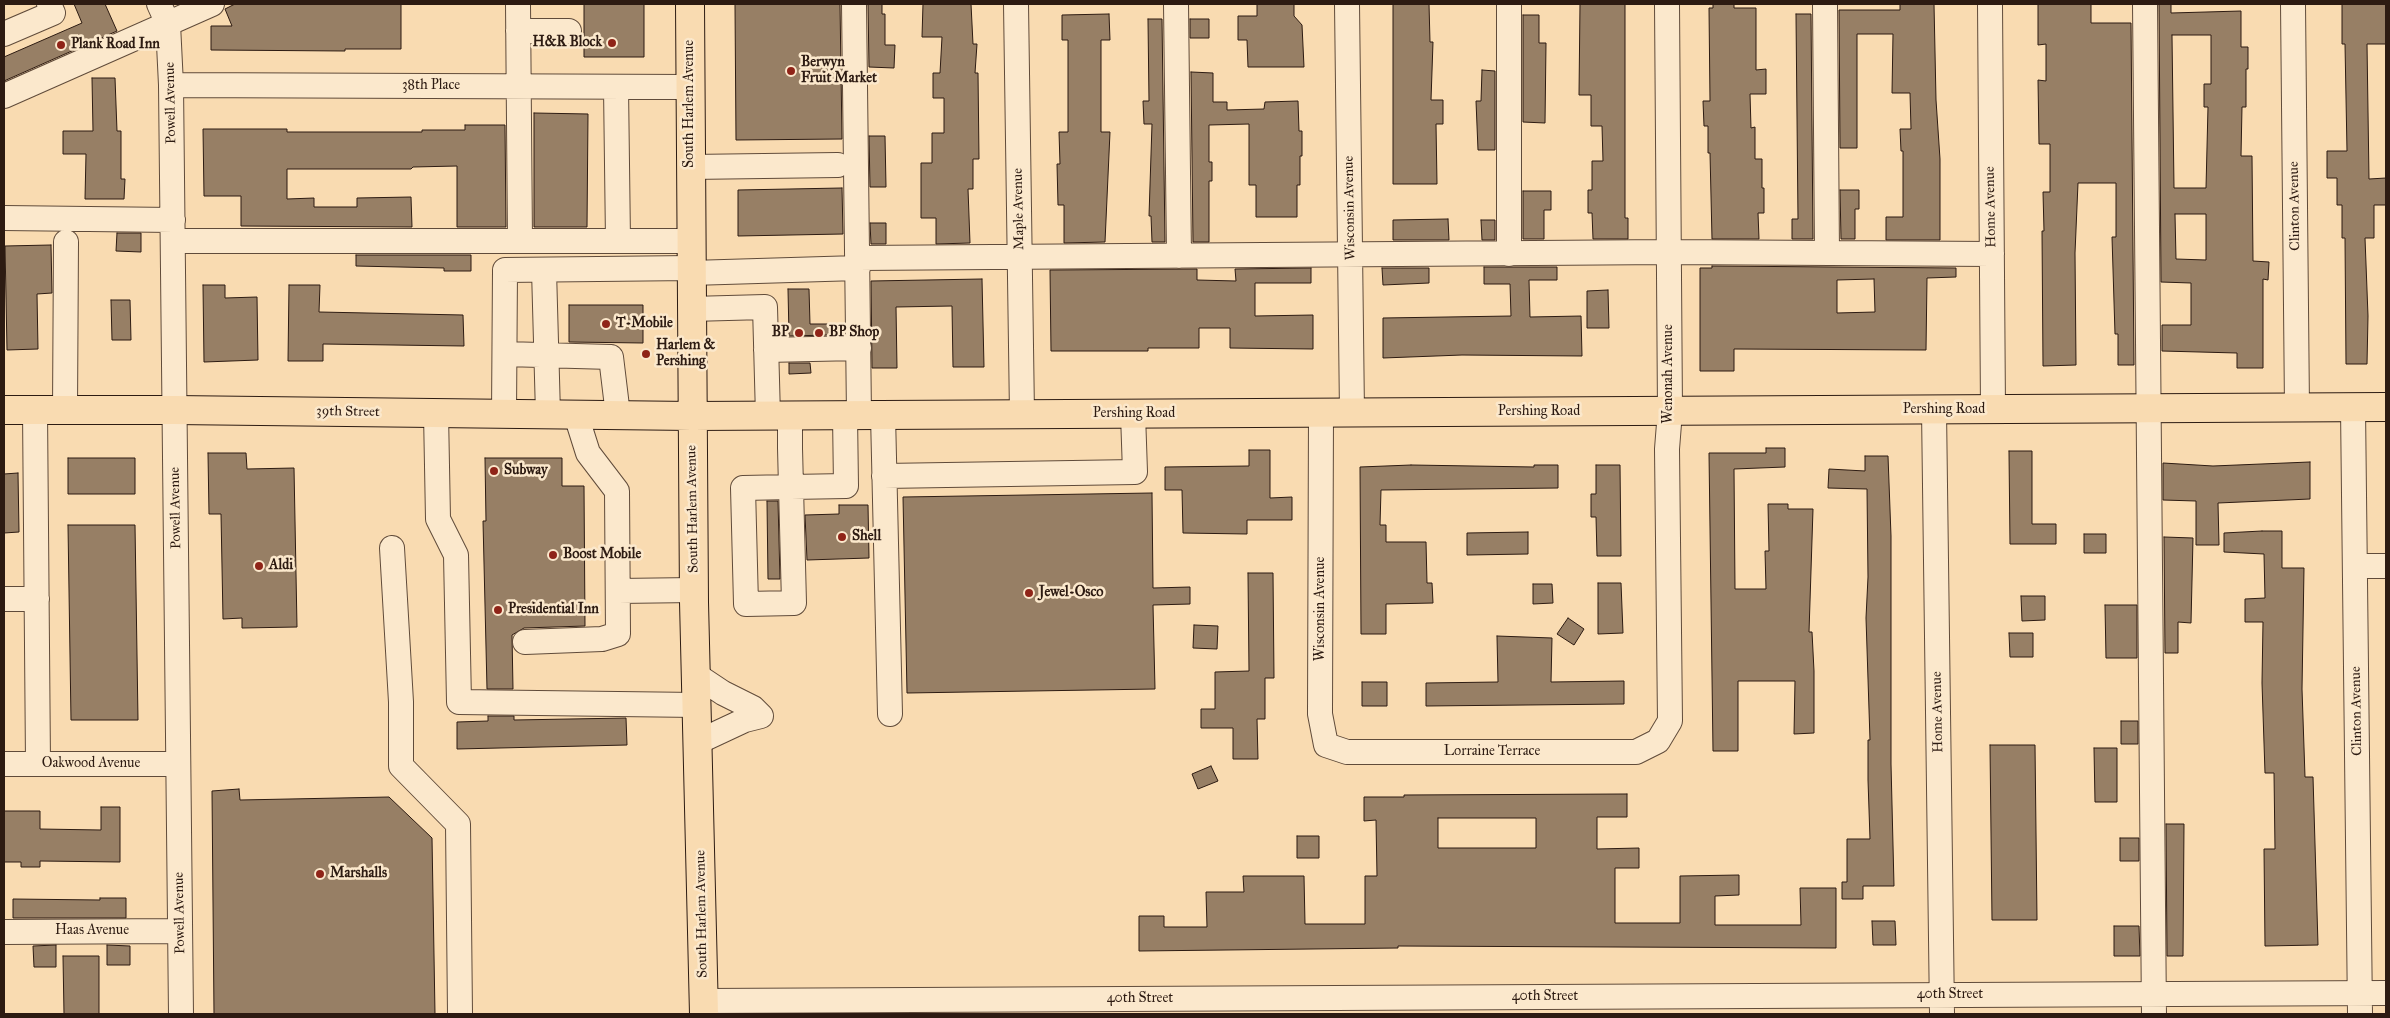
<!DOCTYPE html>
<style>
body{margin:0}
#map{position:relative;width:2390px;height:1018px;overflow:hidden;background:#f9dbb1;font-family:"IM FELL Great Primer",serif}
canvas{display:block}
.frame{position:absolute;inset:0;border:5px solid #2d1b12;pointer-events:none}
</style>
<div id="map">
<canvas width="2390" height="1018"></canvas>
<div class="frame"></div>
</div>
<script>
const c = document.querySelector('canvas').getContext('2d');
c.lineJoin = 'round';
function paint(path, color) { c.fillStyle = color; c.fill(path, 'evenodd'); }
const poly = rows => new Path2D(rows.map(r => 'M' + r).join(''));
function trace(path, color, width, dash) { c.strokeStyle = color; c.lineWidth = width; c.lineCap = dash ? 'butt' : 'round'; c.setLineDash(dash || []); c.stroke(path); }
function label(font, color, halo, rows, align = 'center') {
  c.font = font + ' "IM FELL Great Primer",serif'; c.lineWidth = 5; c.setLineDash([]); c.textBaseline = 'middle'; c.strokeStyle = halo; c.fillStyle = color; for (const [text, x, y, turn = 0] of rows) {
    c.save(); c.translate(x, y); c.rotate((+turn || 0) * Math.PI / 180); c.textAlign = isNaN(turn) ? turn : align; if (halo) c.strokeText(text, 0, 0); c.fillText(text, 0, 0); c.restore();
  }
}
const building = poly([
 [74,4,105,4,117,31,4,81,4,57,82,23,74,4],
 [235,4,401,4,401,49,345,49,345,51,211,50,211,26,232,26,225,9,235,4],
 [584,4,644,4,644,57,584,57,584,4],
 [735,4,840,4,842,139,736,140,735,4],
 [868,4,882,4,882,14,885,14,885,45,895,45,894,68,869,67,868,4],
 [923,4,971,4,973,44,977,44,975,73,978,73,979,159,973,159,973,189,968,189,970,243,936,244,936,218,921,218,921,163,932,163,932,133,944,133,944,98,933,98,933,73,940,73,942,37,922,37,923,4],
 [1257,4,1294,4,1294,16,1302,25,1304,67,1248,67,1247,40,1238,40,1238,16,1257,16,1257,4],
 [1393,4,1429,4,1430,42,1433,42,1431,100,1443,100,1443,124,1436,124,1437,184,1393,184,1393,4],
 [1580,4,1625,4,1625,218,1628,218,1628,239,1593,239,1592,213,1588,213,1588,190,1592,190,1592,161,1603,161,1602,126,1591,126,1591,95,1579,95,1580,4],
 [1713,4,1734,4,1734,8,1756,8,1756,70,1766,69,1766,94,1750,94,1751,128,1755,127,1755,159,1762,159,1762,188,1764,188,1764,213,1758,213,1759,239,1712,239,1710,153,1708,153,1708,126,1704,126,1703,101,1710,101,1709,8,1713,8,1713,4],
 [1900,4,1934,4,1936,100,1940,159,1940,240,1886,240,1886,217,1903,217,1903,151,1901,151,1900,129,1911,129,1910,93,1892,93,1893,34,1857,34,1857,148,1840,148,1839,10,1900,10,1900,4],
 [2038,4,2091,4,2091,23,2131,23,2134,365,2118,365,2118,334,2115,334,2112,237,2116,237,2116,183,2078,183,2075,253,2076,365,2043,366,2042,231,2044,231,2043,192,2050,192,2050,144,2039,144,2038,80,2046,81,2046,44,2038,45,2038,4],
 [2159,4,2171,4,2171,13,2241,11,2241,47,2248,47,2248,69,2246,69,2246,107,2242,107,2241,156,2252,156,2253,261,2269,262,2268,280,2263,279,2263,368,2237,368,2237,353,2162,351,2162,325,2191,325,2191,283,2161,282,2159,4],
 [2172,35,2211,35,2211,84,2204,84,2204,107,2208,107,2206,188,2174,188,2172,35],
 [2175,214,2206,214,2206,260,2176,259,2175,214],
 [2342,4,2386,4,2386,44,2367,44,2369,179,2386,178,2386,205,2374,205,2374,238,2365,238,2368,316,2367,364,2346,364,2345,238,2342,238,2342,205,2337,205,2337,178,2327,178,2327,151,2347,151,2345,44,2342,44,2342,4],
 [1109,14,1110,40,1101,40,1101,132,1110,132,1105,242,1064,243,1064,205,1058,205,1057,164,1060,164,1059,132,1068,132,1068,40,1062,40,1062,15,1109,14],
 [1796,14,1811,14,1813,239,1792,239,1792,219,1798,219,1796,14],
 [1523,15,1539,15,1539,43,1546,43,1545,123,1523,122,1523,15],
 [1148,19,1162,19,1165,242,1152,242,1151,216,1149,216,1152,124,1144,124,1143,101,1149,101,1148,19],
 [1190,19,1209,19,1209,38,1190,38,1190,19],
 [1482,70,1495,71,1495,150,1478,150,1476,101,1481,101,1482,70],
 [1191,72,1213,73,1213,102,1227,102,1227,110,1264,109,1265,102,1298,101,1299,131,1302,131,1302,156,1300,156,1300,185,1297,185,1297,217,1256,217,1256,185,1249,185,1249,124,1209,125,1209,162,1212,162,1212,181,1209,181,1209,242,1193,242,1191,72],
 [92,78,115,78,117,131,121,131,121,179,125,179,124,199,85,199,86,154,63,154,63,131,93,131,92,78],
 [534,113,588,114,587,227,534,227,534,113],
 [465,125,505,125,506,227,457,227,457,166,413,167,411,169,287,169,287,199,314,198,314,207,357,207,357,198,411,197,412,227,241,226,241,196,204,196,203,129,287,129,287,132,422,132,422,130,465,130,465,125],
 [869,136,885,136,886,187,870,187,869,136],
 [842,188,843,234,738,236,738,190,842,188],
 [1840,190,1859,190,1859,209,1855,209,1855,239,1841,239,1840,190],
 [1523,191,1551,191,1551,210,1544,210,1544,239,1523,239,1523,191],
 [1448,219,1449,240,1393,240,1393,220,1448,219],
 [1481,220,1495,220,1495,240,1482,240,1481,220],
 [870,223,886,223,886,244,871,244,870,223],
 [117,233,141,233,141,252,116,251,117,233],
 [51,245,52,293,37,294,38,349,7,350,5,246,51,245],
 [356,255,471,255,471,271,444,271,444,268,356,266,356,255],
 [1712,266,1956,268,1956,277,1927,278,1926,350,1734,349,1734,371,1700,371,1700,268,1712,268,1712,266],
 [1874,279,1875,312,1837,313,1837,280,1874,279],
 [1484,267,1557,267,1557,280,1529,280,1530,317,1581,316,1582,356,1462,355,1383,358,1383,318,1511,316,1510,284,1484,284,1484,267],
 [1311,268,1311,283,1255,283,1255,316,1313,315,1313,349,1230,348,1230,328,1199,328,1199,348,1148,348,1148,351,1051,351,1050,270,1197,269,1197,280,1236,281,1235,269,1311,268],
 [1382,268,1429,268,1429,283,1383,285,1382,268],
 [982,279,984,367,953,367,952,306,896,307,897,368,872,368,871,281,982,279],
 [203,285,225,285,225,298,257,297,258,360,204,362,203,285],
 [289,285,320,285,319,312,463,315,464,346,323,344,323,361,288,361,289,285],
 [788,289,809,289,810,324,829,324,829,335,789,336,788,289],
 [1608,290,1609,328,1587,328,1587,291,1608,290],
 [111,300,130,300,131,340,112,340,111,300],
 [569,305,643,305,643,343,569,342,569,305],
 [789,363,810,363,811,373,789,374,789,363],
 [1766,448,1785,448,1785,467,1734,469,1735,589,1766,589,1765,551,1769,551,1768,504,1788,504,1788,509,1813,509,1809,632,1812,632,1814,671,1814,733,1794,734,1795,681,1738,681,1738,751,1713,751,1709,453,1766,453,1766,448],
 [1249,450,1270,450,1270,498,1292,497,1292,520,1247,520,1247,534,1183,533,1182,490,1165,490,1165,467,1249,466,1249,450],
 [2009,451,2032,451,2032,524,2056,524,2056,544,2010,544,2009,451],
 [208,453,246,453,247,469,294,468,297,627,242,628,242,618,223,619,221,514,209,514,208,453],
 [1865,456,1888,456,1891,536,1891,764,1894,886,1863,886,1863,899,1842,899,1842,882,1847,882,1847,839,1870,839,1868,780,1868,740,1870,740,1866,618,1868,577,1867,489,1828,488,1829,469,1865,471,1865,456],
 [68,458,135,458,135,494,68,494,68,458],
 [485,458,562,458,562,486,584,486,585,626,524,628,512,635,513,689,487,689,483,521,486,521,485,458],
 [2310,462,2310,499,2218,503,2219,545,2196,545,2196,501,2163,500,2163,463,2213,466,2310,462],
 [1411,465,1534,467,1534,465,1558,465,1558,488,1381,490,1380,525,1386,525,1386,542,1426,542,1427,583,1432,583,1433,603,1386,604,1386,634,1361,634,1360,467,1411,465],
 [1596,465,1620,465,1621,556,1597,556,1596,517,1591,517,1591,494,1596,494,1596,465],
 [18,473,19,532,4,533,4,474,18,473],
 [1152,493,1153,588,1190,587,1190,604,1153,605,1155,689,907,693,903,497,1152,493],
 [767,501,778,501,780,579,768,579,767,501],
 [839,505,868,505,869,558,807,560,805,515,839,514,839,505],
 [68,525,135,525,138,720,71,720,68,525],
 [2262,531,2282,531,2282,568,2304,568,2302,689,2305,777,2313,777,2318,945,2265,946,2264,849,2275,849,2274,773,2265,773,2262,683,2263,622,2245,622,2245,599,2265,598,2264,554,2224,552,2224,533,2262,531],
 [1528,532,1528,554,1467,555,1467,533,1528,532],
 [2084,534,2106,534,2106,553,2084,553,2084,534],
 [2164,537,2193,538,2191,623,2178,622,2178,653,2165,653,2164,537],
 [1248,573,1273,573,1274,678,1265,678,1265,719,1257,719,1258,759,1233,759,1233,728,1201,728,1201,709,1215,709,1215,672,1249,671,1248,573],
 [1598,583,1621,583,1623,633,1598,634,1598,583],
 [1533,584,1552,584,1553,603,1533,604,1533,584],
 [2021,596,2045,596,2045,620,2022,621,2021,596],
 [2105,605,2137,605,2137,658,2106,658,2105,605],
 [1568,618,1584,629,1574,645,1557,634,1568,618],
 [1194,625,1218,626,1217,649,1193,648,1194,625],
 [2009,633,2033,633,2033,657,2010,657,2009,633],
 [1497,636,1552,638,1551,682,1624,681,1624,704,1426,706,1426,683,1498,682,1497,636],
 [1362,682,1387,682,1387,706,1362,706,1362,682],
 [488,716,514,716,514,720,626,718,627,745,457,749,457,722,488,721,488,716],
 [2121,721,2138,721,2138,744,2121,744,2121,721],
 [1990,745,2035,745,2037,920,1992,920,1990,745],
 [2094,748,2117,748,2117,802,2095,802,2094,748],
 [1211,766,1218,781,1198,789,1192,774,1211,766],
 [239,789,240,800,389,797,432,838,435,1014,214,1014,212,791,239,789],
 [1627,794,1627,817,1597,817,1597,849,1639,848,1639,868,1615,868,1615,923,1680,923,1680,876,1739,875,1739,895,1715,896,1715,925,1801,925,1800,888,1836,888,1836,948,1398,946,1398,948,1139,951,1139,916,1164,916,1164,927,1207,927,1206,892,1244,892,1243,876,1304,876,1305,924,1365,924,1365,876,1377,876,1376,820,1364,821,1364,797,1404,797,1404,795,1627,794],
 [1438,818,1536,818,1536,848,1438,848,1438,818],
 [101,807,120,807,120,862,40,861,40,867,21,867,21,862,4,862,4,811,40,811,40,829,101,830,101,807],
 [2166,824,2184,824,2183,956,2167,956,2166,824],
 [1297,836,1319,836,1319,858,1297,858,1297,836],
 [2120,838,2139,838,2139,861,2120,861,2120,838],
 [100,898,126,898,126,918,13,918,13,899,100,900,100,898],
 [1872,921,1895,921,1896,945,1873,945,1872,921],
 [2114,926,2139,926,2140,956,2114,956,2114,926],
 [56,945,56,967,34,967,33,946,56,945],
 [107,945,130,946,130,965,107,965,107,945],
 [63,956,99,956,99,1014,64,1014,63,956]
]);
paint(building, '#977f65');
trace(building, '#2d1b12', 1);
const minor = poly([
 [159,4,168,24,171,85,181,1014],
 [518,4,520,241],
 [854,4,859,415],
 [1016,4,1022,414],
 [1176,4,1179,256],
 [1347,4,1352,413],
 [1509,4,1509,254],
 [1825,4,1827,253],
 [1990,4,1993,409],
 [2145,4,2154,1014],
 [2293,4,2297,408],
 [518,31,569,31],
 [4,34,53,13,49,4],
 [171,85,690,87],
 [616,87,618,241],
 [4,96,212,4],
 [690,167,838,165],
 [4,218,173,220],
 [173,241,691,241],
 [858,258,1669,252,1992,254],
 [544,270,548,414],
 [691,273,858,268],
 [691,309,765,307,768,416],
 [766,350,859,348],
 [505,354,611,357,618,415],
 [2353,408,2360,1014],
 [35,410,38,763],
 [65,410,66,242],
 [1934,410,1942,1014],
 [436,413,438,519,456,555,459,702,697,705],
 [1321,413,1320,714,1326,745,1347,752,1636,752,1658,741,1670,721,1667,449,1670,411,1667,4],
 [504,414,505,270,691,268],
 [790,415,790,448,791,487,794,603,746,604,743,488,791,487,846,486,845,415],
 [883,415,890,714],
 [884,476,1135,472,1133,414],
 [392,548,401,702,401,766,458,824,460,1014],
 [2356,566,2386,566],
 [618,591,694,590],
 [4,599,37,599],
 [525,642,602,639,618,634,617,491,588,453,576,415],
 [696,675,723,693,753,708,761,716,745,720,698,742],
 [4,764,178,764],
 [4,932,180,931],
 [704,1001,2386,993]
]);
const major = poly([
 [690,4,694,602,704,1014],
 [4,410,174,410,692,416,2386,407]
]);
trace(minor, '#604b3a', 26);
trace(major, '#2d1b12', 30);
trace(minor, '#fbe8cc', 24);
trace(major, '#f9dbb1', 28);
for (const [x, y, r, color] of [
 [612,43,5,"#8f2418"],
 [61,45,5,"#8f2418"],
 [791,71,5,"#8f2418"],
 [606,324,5,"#8f2418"],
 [799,333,5,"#8f2418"],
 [819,333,5,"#8f2418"],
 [646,354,5,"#8f2418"],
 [494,471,5,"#8f2418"],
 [842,537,5,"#8f2418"],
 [553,555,5,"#8f2418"],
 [259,566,5,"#8f2418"],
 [1029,593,5,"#8f2418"],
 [498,610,5,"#8f2418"],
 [320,874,5,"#8f2418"]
]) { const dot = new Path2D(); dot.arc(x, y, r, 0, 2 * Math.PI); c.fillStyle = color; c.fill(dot); trace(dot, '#fbe8cc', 2); }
label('bold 14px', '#2d1b12', '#fbe8cc', [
 ["H&R Block",602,43,"right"],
 ["Plank Road Inn",71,45],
 ["Berwyn",801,63],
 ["Fruit Market",801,79],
 ["T-Mobile",616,324],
 ["BP",789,333,"right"],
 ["BP Shop",829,333],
 ["Harlem &",656,346],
 ["Pershing",656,362],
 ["Subway",504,471],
 ["Shell",852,537],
 ["Boost Mobile",563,555],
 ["Aldi",269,566],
 ["Jewel-Osco",1039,593],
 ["Presidential Inn",508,610],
 ["Marshalls",330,874]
], 'left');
label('14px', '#2d1b12', '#fbe8cc', [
 ["38th Place",431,86],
 ["Powell Avenue",171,103,-91],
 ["South Harlem Avenue",690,104,-90],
 ["Clinton Avenue",2295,206,-91],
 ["Home Avenue",1991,207,-91],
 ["Wisconsin Avenue",1350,208,-91],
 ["Maple Avenue",1019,209,-91],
 ["Wenonah Avenue",1669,374,-90],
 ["Pershing Road",1944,410],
 ["39th Street",348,412,1],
 ["Pershing Road",1539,412],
 ["Pershing Road",1134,414],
 ["Powell Avenue",176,508,-91],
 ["South Harlem Avenue",693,509,-91],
 ["Wisconsin Avenue",1321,609,-90],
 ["Clinton Avenue",2357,711,-91],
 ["Home Avenue",1938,712,-91],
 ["Lorraine Terrace",1492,752],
 ["Oakwood Avenue",91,764],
 ["Powell Avenue",180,913,-91],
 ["South Harlem Avenue",702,914,-91],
 ["Haas Avenue",92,931],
 ["40th Street",1950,995],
 ["40th Street",1545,997],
 ["40th Street",1140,999]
]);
</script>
